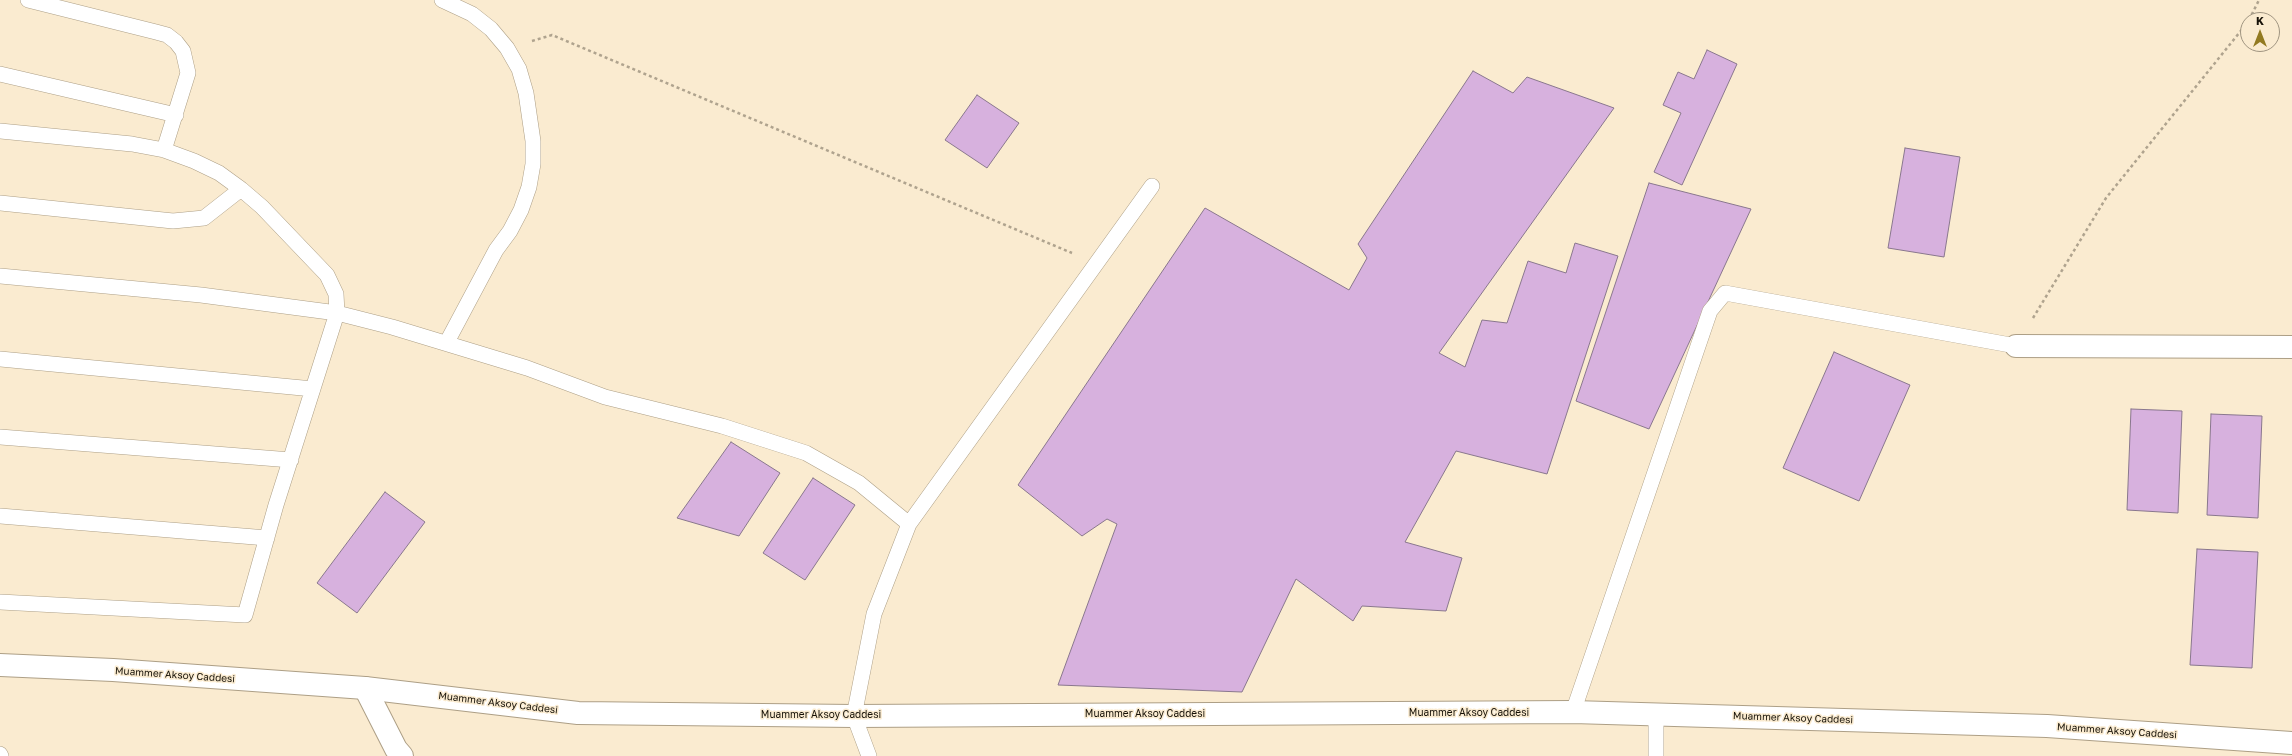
<!DOCTYPE html>
<style>
body{margin:0}
#map{position:relative;width:2292px;height:756px;overflow:hidden;background:#faebd0;font-family:"Golos Text",sans-serif}
canvas{display:block}
.north{position:absolute;left:2240px;top:12px;width:40px;height:40px;box-sizing:border-box;background:#faebd0;border:1px solid #9f9480;border-radius:50%;rotate:0deg;font-size:11px;font-weight:700;line-height:16px;text-align:center;color:#171208}
.north::after{content:'';display:block;margin:auto;width:14px;height:18px;background:#927a21;clip-path:polygon(50% 0,100% 100%,50% 72%,0 100%)}
</style>
<div id="map">
<canvas width="2292" height="756"></canvas>
<div class="north">K</div>
</div>
<script>
const c = document.querySelector('canvas').getContext('2d');
c.lineJoin = 'round';
function paint(path, color) { c.fillStyle = color; c.fill(path, 'evenodd'); }
const poly = rows => new Path2D(rows.map(r => 'M' + r).join(''));
function trace(path, color, width, dash) { c.strokeStyle = color; c.lineWidth = width; c.lineCap = dash ? 'butt' : 'round'; c.setLineDash(dash || []); c.stroke(path); }
function label(font, color, halo, rows, align = 'center') {
  c.font = font + ' "Golos Text",sans-serif'; c.lineWidth = 3; c.setLineDash([]); c.textBaseline = 'middle'; c.strokeStyle = halo; c.fillStyle = color; for (const [text, x, y, turn = 0] of rows) {
    c.save(); c.translate(x, y); c.rotate((+turn || 0) * Math.PI / 180); c.textAlign = isNaN(turn) ? turn : align; if (halo) c.strokeText(text, 0, 0); c.fillText(text, 0, 0); c.restore();
  }
}
const building = poly([
 [1707,50,1737,64,1682,185,1654,172,1681,113,1663,105,1678,72,1694,79,1707,50],
 [1473,71,1513,93,1527,77,1614,108,1439,353,1465,367,1482,320,1507,323,1528,261,1566,273,1575,243,1618,256,1547,474,1456,451,1405,542,1462,558,1446,611,1362,606,1353,621,1296,579,1242,692,1058,685,1117,524,1107,519,1082,536,1018,485,1205,208,1349,290,1367,258,1358,244,1473,71],
 [977,95,1019,123,987,168,945,140,977,95],
 [1905,148,1960,157,1944,257,1888,248,1905,148],
 [1649,183,1751,209,1649,429,1576,401,1649,183],
 [1834,352,1910,385,1859,501,1783,468,1834,352],
 [2131,409,2182,411,2178,513,2127,510,2131,409],
 [2211,414,2262,416,2258,518,2207,515,2211,414],
 [731,442,780,473,739,536,677,518,731,442],
 [813,478,855,505,805,580,763,553,813,478],
 [385,492,425,522,357,613,317,583,385,492],
 [2197,549,2258,552,2252,668,2190,665,2197,549]
]);
paint(building, '#d7b1de');
trace(building, '#89778d', 1);
const service = poly([
 [28,0,156,32,167,35,176,42,183,51,188,73,164,150],
 [442,0,472,14,491,29,507,48,519,69,526,93,533,141,533,164,529,187,521,210,510,231,496,250,447,342],
 [0,74,176,115],
 [0,131,132,144,164,150,194,161,219,173,241,189,262,207,327,275,336,294,337,313,276,505,245,615,0,602],
 [0,203,173,221,204,218,241,189],
 [0,276,201,295,337,313,392,327,527,368,605,397,722,426,806,453,859,483,909,524],
 [0,359,313,389],
 [0,437,291,460],
 [0,516,267,538],
 [1573,712,1710,311,1725,293,2016,346],
 [1656,714,1656,756],
 [0,754,1,756],
 [869,756,854,716,874,614,909,524,1152,186]
]);
const minor = poly([
 [2016,346,2292,347],
 [365,688,396,749,402,756]
]);
const tertiary = poly([
 [0,665,113,670,365,688,578,713,854,716,1573,712,2047,726,2292,743]
]);
trace(service, '#ad9f86', 16);
trace(minor, '#ad9f86', 24);
trace(tertiary, '#ad9f86', 24);
trace(poly([
 [2249,20,2259,0],
 [532,41,552,35,1072,253],
 [2033,318,2106,198,2248,22]
]), '#afa38e', 2.5, [3, 3]);
trace(service, '#fff', 15);
trace(minor, '#fff', 22);
trace(tertiary, '#fff', 22);
label('10px', '#171208', '#faebd0', [
 ["Muammer Aksoy Caddesi",175,675,4],
 ["Muammer Aksoy Caddesi",498,703,7],
 ["Muammer Aksoy Caddesi",1469,713],
 ["Muammer Aksoy Caddesi",1145,714],
 ["Muammer Aksoy Caddesi",821,715],
 ["Muammer Aksoy Caddesi",1793,718,2],
 ["Muammer Aksoy Caddesi",2117,731,4]
]);
</script>
